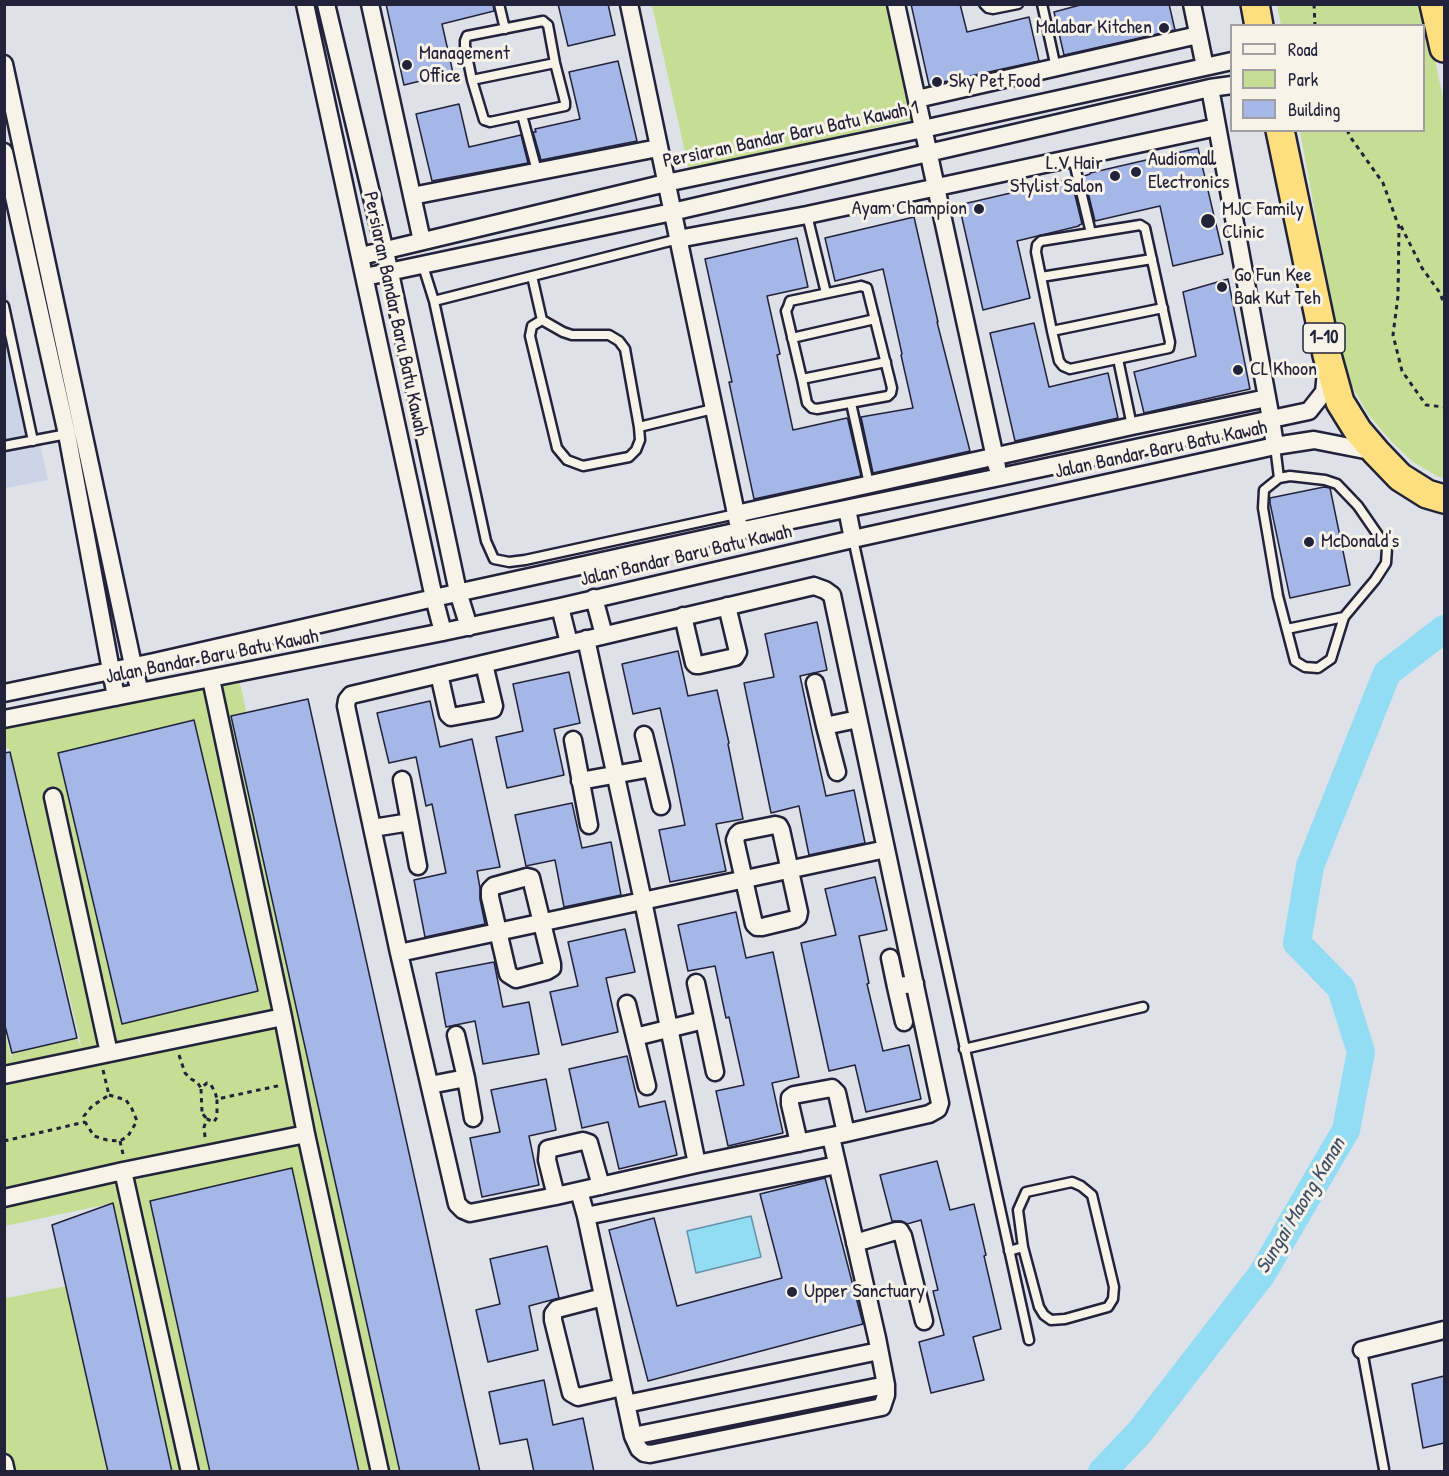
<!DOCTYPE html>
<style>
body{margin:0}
#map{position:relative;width:1449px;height:1476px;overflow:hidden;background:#dee1e7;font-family:"Patrick Hand",sans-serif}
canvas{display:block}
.frame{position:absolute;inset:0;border:6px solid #22223b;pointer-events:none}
.legend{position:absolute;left:1230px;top:24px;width:195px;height:108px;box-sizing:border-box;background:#f7f3e8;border:2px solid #a29fa3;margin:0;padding:8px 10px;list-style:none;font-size:18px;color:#22223b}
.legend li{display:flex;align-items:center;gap:12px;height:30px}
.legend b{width:30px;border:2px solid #a29fa3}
</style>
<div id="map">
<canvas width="1449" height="1476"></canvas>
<div class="frame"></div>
<ul class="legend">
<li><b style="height:8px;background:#f7f3e8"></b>Road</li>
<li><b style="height:16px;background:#c6de94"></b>Park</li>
<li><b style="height:16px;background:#a5b7e6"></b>Building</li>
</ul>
</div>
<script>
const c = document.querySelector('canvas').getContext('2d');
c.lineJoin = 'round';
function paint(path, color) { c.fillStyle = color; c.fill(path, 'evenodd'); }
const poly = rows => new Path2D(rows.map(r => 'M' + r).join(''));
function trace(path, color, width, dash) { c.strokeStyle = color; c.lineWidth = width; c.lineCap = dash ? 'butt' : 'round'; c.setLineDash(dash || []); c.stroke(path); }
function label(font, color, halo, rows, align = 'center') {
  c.font = font + ' "Patrick Hand",sans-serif'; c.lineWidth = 6; c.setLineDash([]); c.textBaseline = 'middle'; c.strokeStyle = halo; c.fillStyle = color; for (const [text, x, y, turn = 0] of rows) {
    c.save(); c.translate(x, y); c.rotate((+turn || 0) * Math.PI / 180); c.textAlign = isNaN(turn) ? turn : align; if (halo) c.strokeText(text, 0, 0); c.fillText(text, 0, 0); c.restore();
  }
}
paint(poly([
 [4,279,48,480,5,488,4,488]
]), '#cdd4e7');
paint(poly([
 [652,5,889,5,914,119,689,170],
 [1277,5,1423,5,1444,102,1444,478,1439,477,1413,462,1391,441,1368,414,1349,381,1341,354,1300,131,1424,130,1424,26,1281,25],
 [238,674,411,1471,358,1471,292,1169,150,1201,210,1471,171,1471,113,1203,5,1226,4,1028,12,1061,12,1053,77,1038,82,1049,9,748,5,749,5,719],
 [194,720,258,991,198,1006,134,735],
 [112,740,175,1011,123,1024,62,752],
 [66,1286,107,1471,5,1471,4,1287,7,1298]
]), '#c6de94');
const water = poly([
 [751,1216,761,1257,696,1273,687,1231,751,1216]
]);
paint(water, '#92dcf4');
trace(water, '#6592aa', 1.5);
trace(poly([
 [1102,1472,1139,1433,1262,1274,1346,1130,1361,1052,1341,988,1297,943,1310,866,1387,673,1444,629]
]), '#92dcf4', 28);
const building = poly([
 [386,4,493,4,494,11,442,24,453,73,404,85,386,4],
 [558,4,608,4,615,35,568,46,558,4],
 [911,4,960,4,967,32,1029,17,1039,61,929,85,911,4],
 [1084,4,1169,4,1175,30,1064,55,1054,12,1084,4],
 [618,61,637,141,541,160,533,132,536,132,535,129,580,119,569,72,618,61],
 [459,104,469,147,521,135,528,163,432,181,416,114,459,104],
 [1198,148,1223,254,1173,266,1160,206,1095,221,1084,176,1090,174,1090,173,1198,148],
 [1071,179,1082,224,1079,225,1079,226,1017,241,1030,298,983,310,959,205,1071,179],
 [914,217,938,322,937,322,970,451,873,473,861,417,913,408,901,355,902,354,883,269,835,281,825,238,914,217],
 [797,238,808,287,767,296,780,354,777,355,793,430,847,418,848,420,861,476,754,499,729,382,732,382,705,259,797,238],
 [1228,279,1250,389,1144,413,1134,372,1196,356,1183,292,1228,279],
 [1034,323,1049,387,1108,373,1118,418,1015,441,990,333,1034,323],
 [1324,487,1330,488,1350,585,1290,598,1270,503,1270,498,1324,487],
 [817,622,827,670,800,676,815,746,826,796,854,790,865,843,809,855,799,806,771,813,744,683,774,677,765,634,817,622],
 [678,651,688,696,717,690,729,743,728,744,743,819,716,824,726,871,670,882,659,830,685,825,673,766,660,708,633,714,622,664,678,651],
 [569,672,580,723,554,729,564,775,507,788,496,737,523,731,513,684,569,672],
 [308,699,480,1472,400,1472,231,716,308,699],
 [430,701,440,747,472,739,500,867,477,871,480,888,480,899,485,924,425,937,414,880,446,873,432,804,426,806,416,757,389,763,377,713,430,701],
 [194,720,258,991,122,1024,58,753,194,720],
 [10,752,77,1038,12,1053,4,1022,4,753,10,752],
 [572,803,582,848,611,842,621,895,564,907,555,860,526,866,515,815,572,803],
 [875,877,887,930,859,936,869,983,867,984,883,1051,909,1045,921,1099,866,1112,855,1065,829,1071,801,943,836,935,825,889,875,877],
 [736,912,746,958,773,952,799,1077,772,1083,783,1133,728,1146,716,1091,744,1085,729,1017,726,1018,715,966,688,971,678,925,736,912],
 [625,929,635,972,606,978,618,1032,562,1045,550,992,578,986,568,942,625,929],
 [494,962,503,1007,529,1002,539,1054,483,1064,475,1021,446,1027,436,973,494,962],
 [627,1056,639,1107,665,1101,677,1155,619,1169,608,1122,582,1128,569,1069,627,1056],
 [546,1079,556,1130,529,1136,539,1185,482,1197,470,1138,500,1132,491,1090,546,1079],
 [937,1161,950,1210,974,1204,986,1255,984,1256,1001,1329,973,1337,984,1380,931,1393,919,1342,944,1335,933,1291,938,1290,921,1220,907,1224,901,1221,892,1221,880,1175,937,1161],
 [292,1168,359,1472,210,1472,150,1201,292,1168],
 [825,1178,863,1324,648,1381,609,1230,654,1218,677,1306,782,1278,760,1194,825,1178],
 [113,1203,172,1472,108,1472,52,1225,113,1203],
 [547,1246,559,1298,529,1306,538,1350,488,1362,476,1310,500,1304,490,1259,547,1246],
 [1444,1376,1444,1443,1423,1448,1412,1384,1444,1376],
 [544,1380,553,1425,583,1418,594,1472,534,1472,527,1439,500,1444,489,1392,544,1380]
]);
paint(building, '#a5b7e6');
trace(building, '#22223b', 1.5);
const service = poly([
 [499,4,505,29],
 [984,4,988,8,993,9,1018,4],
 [1042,4,1056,68],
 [543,21,548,25,555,63,565,102,565,106,490,122,484,120,472,80,465,46,465,41,467,36,543,21],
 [472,80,555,63],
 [522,115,537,171],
 [1073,158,1091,233],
 [807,215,826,293],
 [1140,225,1145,228,1170,342,1169,348,1070,369,1063,366,1059,361,1052,331,1036,252,1037,245,1041,241,1140,225],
 [423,266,434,301,486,541,494,559,509,562,525,560,736,514],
 [532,276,542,320],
 [1041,277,1152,259],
 [861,286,867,288,892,388,891,393,888,396,817,409,812,408,807,403,802,379,786,311,788,307,790,301,861,286],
 [434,301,678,239],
 [4,306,33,441],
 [542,320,563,332,572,335,609,335,619,341,625,349,639,427,640,440,636,450,629,457,583,466,567,460,557,448,530,336,532,326,542,320],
 [1052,331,1163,308],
 [792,338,875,319],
 [1118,359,1132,426],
 [802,379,886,362],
 [851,403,869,484],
 [639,427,713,409],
 [4,446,67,434],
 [1275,446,1279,478],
 [1290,476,1325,480,1337,484,1358,506,1387,548,1386,563,1375,580,1344,617,1331,659,1318,668,1305,667,1295,661,1278,596,1263,508,1264,490,1279,478,1290,476],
 [853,539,1029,1340],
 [1287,629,1344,617],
 [964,1049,1143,1007],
 [1009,1251,1023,1247,1039,1307,1044,1315,1051,1320,1065,1319,1108,1307,1113,1299,1114,1287,1092,1195,1081,1186,1072,1182,1026,1192,1018,1210,1023,1247],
 [1362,1350,1384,1469]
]);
const minor = poly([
 [305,4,434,598,443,632],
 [326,4,390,273,458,592,469,627],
 [370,4,422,241],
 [629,4,738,523],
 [896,4,997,467],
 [1192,4,1205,67],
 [4,64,133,665,140,692],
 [1210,88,1271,419,1275,446],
 [917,99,1198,35],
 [4,152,67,434,116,697],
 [412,196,658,148],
 [678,239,807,215,1217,127],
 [361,256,666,183,923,129,1232,61],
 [365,277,672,212,1210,88,1232,85],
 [847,509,853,539],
 [736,514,1132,426,1267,398],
 [814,586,825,590,832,595,940,1103,938,1109,929,1114,846,1133,697,1164,556,1196,470,1213,463,1210,457,1204,399,953,346,706,347,700,351,695,814,586],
 [594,598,604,635],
 [560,607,569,643],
 [683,616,694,663,696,665,699,665,735,657,738,652,727,606],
 [586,639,643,901,697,1164],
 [439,674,448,714,451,717,489,710,493,709,494,706,484,664],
 [211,679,283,1017,306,1134,380,1472],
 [815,683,825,726,858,719],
 [4,693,154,662,434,598,739,531,1000,477,1309,411,1324,392,1326,372],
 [4,719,443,632,560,607,853,539,1275,446,1314,440,1375,452],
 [825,726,837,772],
 [644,735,652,768],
 [573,740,589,825],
 [402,780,418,866],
 [580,781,652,768,661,806],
 [53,797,109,1053],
 [775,825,779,826,781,830,799,912,798,917,795,919,762,927,757,927,754,924,735,840,737,835,740,832,775,825],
 [373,828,410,822],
 [527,877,531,878,552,964,552,968,547,971,516,979,508,974,490,897,490,890,494,886,527,877],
 [399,953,886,849],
 [890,958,896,987,915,983],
 [696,983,704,1020],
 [896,987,904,1022],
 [627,1004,635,1037,704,1020,715,1072],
 [456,1035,466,1078],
 [635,1037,647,1086],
 [4,1075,283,1017],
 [430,1085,466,1078,473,1118],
 [799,1143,790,1104,790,1098,794,1095,832,1088,837,1093,846,1133],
 [123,1171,190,1472],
 [579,1191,586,1216,633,1436,639,1449,644,1453,650,1454,882,1407,886,1395,886,1385,877,1338,831,1137],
 [556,1196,547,1160,548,1149,583,1141,589,1143,601,1186],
 [4,1198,123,1171,306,1134],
 [586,1216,837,1165],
 [855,1243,896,1231,900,1231,903,1236,924,1321],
 [603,1297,557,1309,553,1314,553,1320,571,1393,578,1397,622,1387],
 [1362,1350,1444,1330],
 [626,1404,879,1351],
 [633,1436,886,1385],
 [4,1463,6,1472]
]);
const trunk = poly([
 [1255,4,1259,26],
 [1434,4,1444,48],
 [1280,130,1327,355,1340,402,1358,431,1376,452,1400,477,1427,494,1444,499]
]);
trace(service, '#22223b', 13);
trace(minor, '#22223b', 21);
trace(trunk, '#22223b', 32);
trace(poly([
 [1314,4,1315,26],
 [1347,130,1351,138,1383,183,1399,227,1398,296,1393,335,1402,371,1426,405,1444,407],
 [1401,226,1422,268,1440,293,1444,304],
 [179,1055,185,1073,191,1079,197,1082,201,1088,207,1083,211,1085,215,1092,217,1099],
 [103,1070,109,1095],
 [201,1089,202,1112,201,1112,207,1119],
 [109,1095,126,1100,132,1109,137,1121,128,1136,120,1141,107,1140,94,1136,85,1122,84,1116,92,1106,109,1095],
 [205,1137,204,1127,207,1119,214,1122,217,1117,217,1099,282,1085],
 [4,1141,85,1122],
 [120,1141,123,1154]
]), '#22223b', 3, [4.5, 4.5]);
trace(service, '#f7f3e8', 8);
trace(minor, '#f7f3e8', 16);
trace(trunk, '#fedf80', 27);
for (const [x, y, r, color] of [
 [1164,28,6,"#22223b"],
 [407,65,6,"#22223b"],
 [937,82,6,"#22223b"],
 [1136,172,6,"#22223b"],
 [1115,176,6,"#22223b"],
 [979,209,6,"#22223b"],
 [1208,221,8,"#22223b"],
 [1222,287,6,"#22223b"],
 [1238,370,6,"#22223b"],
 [1309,542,6,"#22223b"],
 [792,1292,6,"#22223b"]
]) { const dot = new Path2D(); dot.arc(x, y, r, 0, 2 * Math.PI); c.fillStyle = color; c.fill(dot); trace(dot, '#f7f3e8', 2); }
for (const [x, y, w] of [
 [1324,338,42]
]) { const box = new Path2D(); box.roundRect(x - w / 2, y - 15, w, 30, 4.5); c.fillStyle = '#f7f3e8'; c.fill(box); trace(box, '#22223b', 1.5); }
label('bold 18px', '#22223b', null, [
 ["1-10",1324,338]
]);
label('20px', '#22223b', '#f7f3e8', [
 ["Malabar Kitchen",1152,28,"right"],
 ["Management",419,54],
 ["Office",419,77],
 ["Sky Pet Food",949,82],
 ["Audiomall",1148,160],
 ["Electronics",1148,183],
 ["L.V Hair",1103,164,"right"],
 ["Stylist Salon",1103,187,"right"],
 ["Ayam Champion",967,209,"right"],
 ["MJC Family",1222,210],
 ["Clinic",1222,233],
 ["Go Fun Kee",1234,276],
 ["Bak Kut Teh",1234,299],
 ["CL Khoon",1250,370],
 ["McDonald's",1321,542],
 ["Upper Sanctuary",804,1292]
], 'left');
label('20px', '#22223b', '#f7f3e8', [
 ["Persiaran Bandar Baru Batu Kawah 1",791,135,-12],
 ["Persiaran Bandar Baru Batu Kawah",395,314,78],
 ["Jalan Bandar Baru Batu Kawah",1161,450,-12],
 ["Jalan Bandar Baru Batu Kawah",686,556,-13],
 ["Jalan Bandar Baru Batu Kawah",212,657,-11]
]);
label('italic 21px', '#3e5069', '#f7f3e8', [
 ["Sungai Maong Kanan",1301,1206,-59]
]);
</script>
